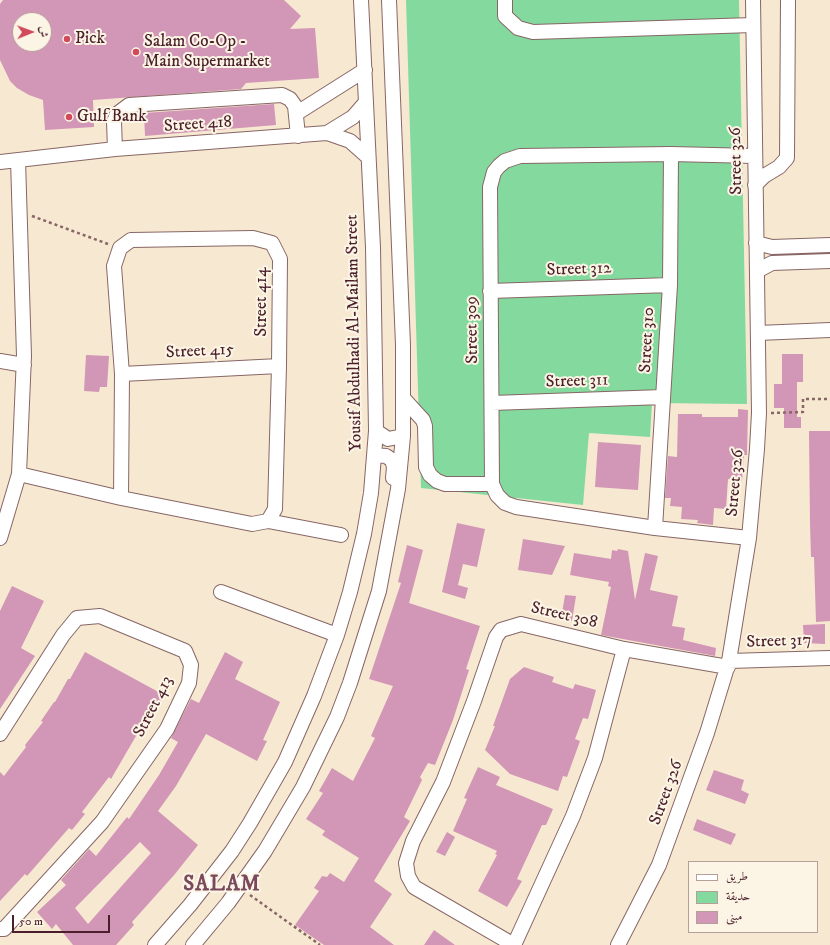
<!DOCTYPE html>
<meta charset="utf-8">
<style>
body{margin:0}
#map{position:relative;width:830px;height:945px;overflow:hidden;background:#f7e9d1;font-family:"IM FELL DW Pica",Amiri,serif}
canvas{display:block}
.legend{position:absolute;left:688px;top:861px;width:130px;height:72px;box-sizing:border-box;background:#fcf5e5;border:1px solid #b59f9b;margin:0;padding:5px 7px;list-style:none;font-size:12px;color:#4a1f2b}
.legend li{display:flex;align-items:center;gap:8px;height:20px}
.legend b{width:20px;border:1px solid #b59f9b}
.north{position:absolute;left:12px;top:12px;width:40px;height:40px;box-sizing:border-box;background:#fcf5e5;border:1px solid #b59f9b;border-radius:50%;rotate:89deg;font-size:11px;font-weight:700;line-height:16px;text-align:center;color:#4a1f2b}
.north::after{content:'';display:block;margin:auto;width:14px;height:18px;background:#d1495b;clip-path:polygon(50% 0,100% 100%,50% 72%,0 100%)}
.scale{position:absolute;left:12px;top:915px;width:98px;height:18px;box-sizing:border-box;border:2px solid #4a1f2b;border-top:0;padding-left:5px;font-size:12px;line-height:14px;white-space:nowrap;color:#4a1f2b;-webkit-text-stroke:3px #fcf5e5;paint-order:stroke}
</style>
<div id="map">
<canvas width="830" height="945"></canvas>
<ul class="legend">
<li><b style="height:5px;background:#fff"></b>طريق</li>
<li><b style="height:11px;background:#84da9e"></b>حديقة</li>
<li><b style="height:11px;background:#d296b6"></b>مبنى</li>
</ul>
<div class="north">ش</div>
<div class="scale">50 m</div>
</div>
<script>
const c = document.querySelector('canvas').getContext('2d');
c.lineJoin = 'round';
function paint(path, color) { c.fillStyle = color; c.fill(path, 'evenodd'); }
const poly = rows => new Path2D(rows.map(r => 'M' + r).join(''));
function trace(path, color, width, dash) { c.strokeStyle = color; c.lineWidth = width; c.lineCap = dash ? 'butt' : 'round'; c.setLineDash(dash || []); c.stroke(path); }
function label(font, color, halo, rows, align = 'center') {
  c.font = font + ' "IM FELL DW Pica",serif'; c.lineWidth = 4; c.setLineDash([]); c.textBaseline = 'middle'; c.strokeStyle = halo; c.fillStyle = color; for (const [text, x, y, turn = 0] of rows) {
    c.save(); c.translate(x, y); c.rotate((+turn || 0) * Math.PI / 180); c.textAlign = isNaN(turn) ? turn : align; if (halo) c.strokeText(text, 0, 0); c.fillText(text, 0, 0); c.restore();
  }
}
paint(poly([
 [406,0,739,0,747,404,652,403,650,437,589,433,583,505,421,488]
]), '#84da9e');
paint(poly([
 [3,0,284,0,301,16,290,29,315,28,319,78,246,83,241,89,93,100,94,127,45,130,43,100,29,95,17,88,10,81,0,60,0,4],
 [20,20,44,20,44,44,20,44],
 [274,104,276,125,145,136,144,113],
 [782,354,803,354,803,382,797,382,797,417,801,417,801,428,784,428,784,408,774,408,774,384,782,384],
 [86,355,109,356,107,387,100,387,99,392,84,391],
 [738,409,748,410,747,455,744,455,742,481,728,479,726,509,714,508,713,525,697,523,698,520,681,519,682,507,670,506,671,498,665,498,668,456,677,457,678,414,702,414,702,417,738,417],
 [809,431,830,431,830,621,816,622,814,557,811,557,810,524],
 [598,442,641,445,638,490,595,487],
 [457,523,485,529,477,567,463,564,458,585,468,588,465,599,442,592],
 [523,539,565,546,552,575,518,570],
 [407,545,423,550,409,603,480,626,466,669,469,670,453,720,435,765,428,763,420,777,422,780,404,817,410,821,374,881,392,894,370,927,394,945,324,945,295,925,319,891,314,888,322,876,327,877,330,873,344,882,359,858,322,835,325,831,306,819,323,793,319,791,332,768,353,781,375,738,371,736,393,686,369,679,401,583,398,582],
 [618,549,628,551,635,600,645,553,658,556,650,590,678,596,672,626,685,628,683,640,716,648,715,656,601,635,611,587,608,586,609,582,570,575,574,553,611,559,612,550,617,551],
 [12,586,44,601,21,648,35,656,0,709,0,611],
 [565,595,576,596,572,621,561,619],
 [825,624,825,644,804,643,803,625],
 [85,652,164,695,148,726,143,724,111,779,109,777,82,812,85,814,72,830,69,828,27,876,25,874,0,901,0,772,4,776,26,747,25,745,43,722,41,721,54,702,55,702,68,679,70,679],
 [225,652,243,662,235,679,280,702,263,740,267,741,257,761,206,734,176,786,158,811,198,845,175,874,132,922,134,925,116,945,73,945,56,924,52,929,37,912,66,885,61,880,89,849,96,856,127,817,129,819,159,775,178,742,171,738,191,699,199,703],
 [140,842,151,853,88,924,75,908],
 [524,667,554,677,552,682,573,689,575,684,596,690,588,719,583,718,575,739,580,741,567,777,563,776,558,791,510,774,485,750,495,726,493,726,510,679],
 [478,767,500,777,496,785,553,809,546,825,542,825,517,879,522,881,507,907,478,891,497,855,495,854,497,851,453,831,467,799,464,798],
 [714,770,744,780,741,790,749,794,745,804,706,790],
 [697,819,736,834,731,845,693,830],
 [447,832,455,837,445,856,436,852],
 [434,930,455,945,424,945]
]), '#d296b6');
const minor = poly([
 [505,0,505,16,518,28,533,32,753,25],
 [297,113,365,70],
 [327,133,353,117,366,102],
 [115,149,114,122,117,114,129,105,282,95,290,99,295,106,298,136],
 [0,162,115,149,327,133,350,141,368,157],
 [755,185,764,176,779,167,787,158,788,0],
 [756,243,772,247,830,245],
 [757,271,772,263,830,261],
 [490,291,670,285],
 [758,333,830,330],
 [0,361,24,365],
 [122,374,279,366],
 [403,398,423,420,425,426,426,467,430,475,437,481,445,484,492,484],
 [492,403,663,397],
 [376,431,388,439,403,436],
 [375,455,386,456,392,460,394,467,393,478],
 [19,474,121,498,252,524,268,521,275,509,279,366,280,259,272,243,253,238,131,240,120,248,114,266,122,374,121,498],
 [268,521,341,535],
 [655,528,670,285,671,154],
 [0,538,19,474,24,356,18,160],
 [749,538,655,528,516,507,505,503,497,495,492,484,490,187,494,172,499,166,505,161,520,156,671,154,754,156],
 [221,592,337,635],
 [521,624,624,649,595,758,573,816,514,945,414,887,408,876,406,863,413,841,443,782,474,701,496,637,501,630,521,624],
 [624,649,728,667],
 [729,661,830,658],
 [0,734,63,635,77,618,100,616,185,651,191,665,189,683,167,729,102,822,4,929,0,929],
 [155,945,190,905,232,851,250,823,285,762,314,696,337,635,350,592,364,534,371,493,376,431,373,247,361,0],
 [193,945,228,903,265,851,303,787,337,717,350,683,379,591,398,489,403,436,403,345,389,0],
 [618,945,659,865,707,733,729,661,749,538,757,449,759,413,753,0]
]);
trace(minor, '#876665', 16);
trace(poly([
 [32,216,108,244],
 [771,413,803,412,803,399,830,399],
 [250,895,320,945]
]), '#876665', 2.5, [3, 3]);
trace(minor, '#fff', 14);
for (const [x, y, r, color] of [
 [67,39,4,"#d1495b"],
 [136,52,4,"#d1495b"],
 [69,117,4,"#d1495b"]
]) { const dot = new Path2D(); dot.arc(x, y, r, 0, 2 * Math.PI); c.fillStyle = color; c.fill(dot); trace(dot, '#fcf5e5', 1.5); }
label('17px', '#4a1f2b', '#fcf5e5', [
 ["Pick",75,39],
 ["Salam Co-Op -",144,42],
 ["Main Supermarket",144,62],
 ["Gulf Bank",77,117]
], 'left');
label('17px', '#4a1f2b', '#fcf5e5', [
 ["Street 418",198,125,-4],
 ["Street 326",737,161,-91],
 ["Street 312",579,270,-2],
 ["Street 414",262,302,-90],
 ["Street 309",473,330,-91],
 ["Yousif Abdulhadi Al-Mailam Street",355,333,-91],
 ["Street 310",648,340,-87],
 ["Street 415",200,352,-3],
 ["Street 311",577,382,-2],
 ["Street 326",736,483,-85],
 ["Street 308",564,616,13],
 ["Street 317",779,642,-2],
 ["Street 413",154,707,-63],
 ["Street 326",667,793,-70]
]);
c.letterSpacing = '1px';
label('bold 21px', '#7a495c', '#fcf5e5', [
 ["SALAM",222,886]
]);
c.letterSpacing = '0px';
</script>
